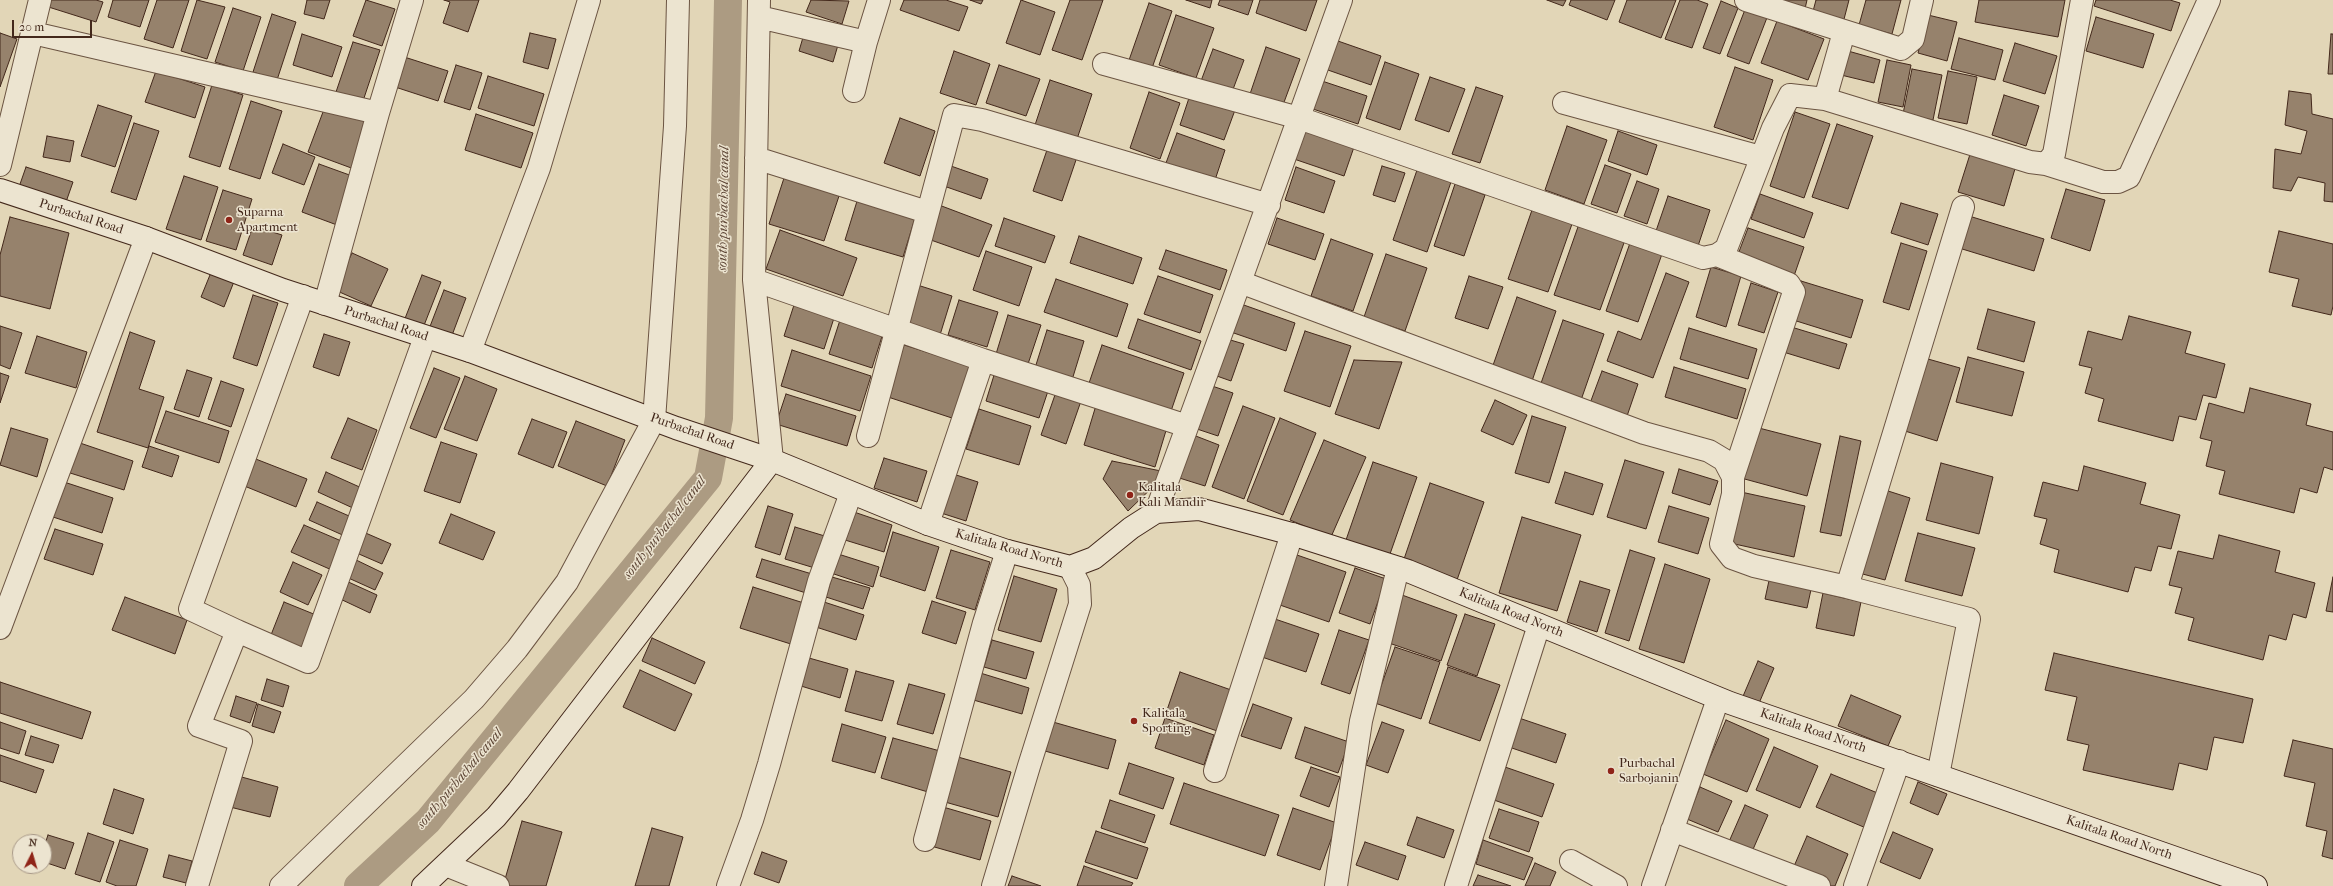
<!DOCTYPE html>
<style>
body{margin:0}
#map{position:relative;width:2333px;height:886px;overflow:hidden;background:#e2d6b7;font-family:"IM FELL French Canon",serif}
canvas{display:block}
.north{position:absolute;left:12px;top:834px;width:40px;height:40px;box-sizing:border-box;background:#ece4d0;border:1px solid #a89988;border-radius:50%;rotate:5deg;font-size:11px;font-weight:700;line-height:16px;text-align:center;color:#43281b}
.north::after{content:'';display:block;margin:auto;width:14px;height:18px;background:#8f2418;clip-path:polygon(50% 0,100% 100%,50% 72%,0 100%)}
.scale{position:absolute;left:12px;top:20px;width:80px;height:18px;box-sizing:border-box;border:2px solid #43281b;border-top:0;padding-left:5px;font-size:12px;line-height:14px;white-space:nowrap;color:#43281b;-webkit-text-stroke:3px #ece4d0;paint-order:stroke}
</style>
<div id="map">
<canvas width="2333" height="886"></canvas>
<div class="north">N</div>
<div class="scale">20 m</div>
</div>
<script>
const c = document.querySelector('canvas').getContext('2d');
c.lineJoin = 'round';
const poly = rows => new Path2D(rows.map(r => 'M' + r).join(''));
function trace(path, color, width, dash) { c.strokeStyle = color; c.lineWidth = width; c.lineCap = dash ? 'butt' : 'round'; c.setLineDash(dash || []); c.stroke(path); }
function paint(path, color) { c.fillStyle = color; c.fill(path, 'evenodd'); }
function label(font, color, halo, rows, align = 'center') {
  c.font = font + ' "IM FELL French Canon",serif'; c.lineWidth = 3; c.setLineDash([]); c.textBaseline = 'middle'; c.strokeStyle = halo; c.fillStyle = color; for (const [text, x, y, turn = 0] of rows) {
    c.save(); c.translate(x, y); c.rotate((+turn || 0) * Math.PI / 180); c.textAlign = isNaN(turn) ? turn : align; if (halo) c.strokeText(text, 0, 0); c.fillText(text, 0, 0); c.restore();
  }
}
trace(poly([
 [358,886,428,821,708,478,719,418,728,0]
]), '#ac9b82', 28);
const building = poly([
 [41,0,96,0,103,2,96,22,39,4,41,0],
 [113,0,149,0,140,27,108,17,113,0],
 [157,0,189,0,173,48,144,39,157,0],
 [197,0,225,7,207,59,181,51,197,0],
 [307,0,330,0,324,19,304,14,307,0],
 [366,0,395,9,382,46,353,36,366,0],
 [444,0,479,0,468,32,443,23,450,2,444,0],
 [811,0,849,1,842,24,806,12,811,0],
 [904,0,946,0,968,7,959,31,900,10,904,0],
 [970,0,983,0,981,4,970,0],
 [1021,0,1055,12,1040,55,1006,43,1021,0],
 [1070,0,1103,0,1082,60,1052,50,1070,0],
 [1186,0,1212,0,1210,8,1186,0],
 [1220,0,1253,0,1248,15,1218,5,1220,0],
 [1260,0,1317,0,1306,31,1256,13,1260,0],
 [1547,0,1566,0,1563,6,1547,0],
 [1571,0,1615,0,1607,20,1569,5,1571,0],
 [1627,0,1676,0,1661,38,1619,22,1627,0],
 [1680,0,1697,0,1708,4,1692,48,1665,39,1680,0],
 [1777,0,1807,0,1804,13,1777,0],
 [1816,0,1849,0,1843,23,1812,15,1816,0],
 [1866,0,1901,0,1892,34,1859,25,1866,0],
 [1979,0,2065,0,2058,37,1975,22,1979,0],
 [2096,0,2170,0,2180,3,2171,31,2094,6,2096,0],
 [1721,1,1738,8,1720,54,1703,48,1721,1],
 [1149,3,1172,11,1151,71,1128,63,1149,3],
 [1746,7,1768,15,1749,64,1727,56,1746,7],
 [233,8,261,17,243,71,215,62,233,8],
 [272,14,296,22,277,80,253,72,272,14],
 [1176,15,1214,28,1196,78,1159,65,1176,15],
 [1928,15,1957,22,1947,61,1918,53,1928,15],
 [2096,17,2154,34,2143,68,2086,51,2096,17],
 [1777,21,1824,39,1808,80,1761,63,1777,21],
 [0,33,17,39,0,87,0,33],
 [530,33,556,39,548,69,523,62,530,33],
 [302,34,342,47,332,77,293,65,302,34],
 [804,34,838,45,833,62,799,51,804,34],
 [2331,34,2333,34,2333,74,2328,74,2331,34],
 [1959,38,2003,50,1995,80,1951,69,1959,38],
 [1335,40,1381,56,1371,85,1325,69,1335,40],
 [353,42,380,50,363,101,336,92,353,42],
 [2015,43,2057,56,2045,94,2003,81,2015,43],
 [1266,47,1300,59,1283,105,1250,94,1266,47],
 [1213,49,1244,60,1232,92,1201,81,1213,49],
 [954,51,990,64,976,105,940,93,954,51],
 [1848,51,1880,60,1874,83,1841,75,1848,51],
 [398,55,448,71,438,101,389,85,398,55],
 [1887,60,1911,65,1903,107,1878,102,1887,60],
 [1385,62,1419,74,1400,130,1366,118,1385,62],
 [456,65,482,73,470,110,444,102,456,65],
 [999,65,1040,79,1026,116,986,103,999,65],
 [1735,67,1773,80,1753,140,1714,127,1735,67],
 [1912,69,1942,75,1933,120,1903,114,1912,69],
 [156,71,205,87,195,118,145,102,156,71],
 [1948,71,1977,77,1967,124,1938,118,1948,71],
 [488,76,544,94,534,126,478,108,488,76],
 [1430,77,1465,89,1449,132,1415,120,1430,77],
 [1050,80,1092,94,1077,139,1035,125,1050,80],
 [1319,80,1367,96,1358,124,1310,108,1319,80],
 [212,85,243,95,220,167,189,157,212,85],
 [1476,87,1503,96,1480,163,1452,154,1476,87],
 [2289,91,2311,94,2312,114,2333,119,2333,202,2324,201,2325,183,2298,177,2291,191,2273,188,2275,149,2301,154,2307,131,2285,125,2289,91],
 [1149,92,1180,103,1160,159,1130,148,1149,92],
 [1190,95,1235,110,1224,140,1180,125,1190,95],
 [2004,95,2039,106,2026,146,1992,135,2004,95],
 [251,101,282,111,260,179,229,169,251,101],
 [326,104,372,121,354,169,308,152,326,104],
 [98,105,132,116,115,167,81,156,98,105],
 [1795,112,1830,124,1804,198,1770,186,1795,112],
 [476,114,533,133,521,168,465,150,476,114],
 [900,118,935,131,920,176,884,163,900,118],
 [134,123,159,131,136,200,111,192,134,123],
 [1837,124,1873,136,1848,209,1812,197,1837,124],
 [1567,126,1607,140,1584,204,1545,190,1567,126],
 [1304,130,1354,147,1344,176,1294,159,1304,130],
 [1618,131,1657,145,1647,175,1608,161,1618,131],
 [1177,133,1225,150,1215,180,1166,163,1177,133],
 [47,136,74,141,70,162,43,157,47,136],
 [283,144,315,157,304,185,272,173,283,144],
 [1048,147,1077,157,1062,201,1033,191,1048,147],
 [1972,148,2017,162,2004,206,1958,192,1972,148],
 [319,164,355,177,337,225,302,212,319,164],
 [948,165,988,179,981,199,941,185,948,165],
 [1605,165,1631,174,1617,213,1591,204,1605,165],
 [1382,166,1405,173,1395,202,1373,195,1382,166],
 [26,167,73,182,66,202,19,187,26,167],
 [1296,167,1335,181,1324,213,1285,200,1296,167],
 [1417,170,1451,182,1427,252,1393,240,1417,170],
 [785,175,840,193,824,241,769,224,785,175],
 [184,176,218,187,201,240,166,229,184,176],
 [1637,181,1659,189,1647,224,1624,216,1637,181],
 [1455,184,1485,195,1464,256,1434,246,1455,184],
 [2066,189,2105,200,2090,251,2051,238,2066,189],
 [223,190,252,199,236,250,206,241,223,190],
 [1760,194,1813,213,1804,238,1751,219,1760,194],
 [1668,196,1710,210,1698,246,1656,231,1668,196],
 [858,198,916,215,903,257,845,240,858,198],
 [1901,203,1938,214,1928,245,1891,233,1901,203],
 [939,205,992,225,979,257,928,239,939,205],
 [1532,210,1572,224,1548,292,1508,279,1532,210],
 [1969,216,2044,239,2034,271,1959,248,1969,216],
 [10,217,69,233,50,309,0,296,0,255,10,217],
 [1004,218,1055,236,1045,263,995,246,1004,218],
 [1277,218,1324,234,1315,260,1268,244,1277,218],
 [1579,224,1625,240,1600,310,1554,295,1579,224],
 [253,226,282,235,272,265,243,255,253,226],
 [1748,228,1804,247,1794,276,1737,257,1748,228],
 [780,230,857,258,843,296,766,269,780,230],
 [2279,231,2333,244,2333,306,2331,315,2292,306,2299,279,2269,272,2279,231],
 [1079,236,1142,258,1133,284,1070,263,1079,236],
 [1331,239,1373,254,1353,311,1311,296,1331,239],
 [1630,243,1662,254,1638,322,1606,311,1630,243],
 [1901,243,1927,251,1909,310,1883,302,1901,243],
 [1166,250,1227,270,1220,290,1159,269,1166,250],
 [986,251,1032,267,1019,306,973,290,986,251],
 [352,253,388,269,371,306,335,290,352,253],
 [1386,254,1427,268,1405,331,1364,317,1386,254],
 [1711,267,1741,276,1726,327,1696,317,1711,267],
 [212,270,235,279,224,307,201,297,212,270],
 [1666,273,1689,282,1653,378,1607,361,1618,331,1641,340,1666,273],
 [422,275,441,282,423,328,404,321,422,275],
 [1158,276,1213,295,1200,333,1144,314,1158,276],
 [1469,276,1503,287,1488,329,1455,318,1469,276],
 [1056,279,1128,304,1117,337,1044,312,1056,279],
 [1801,281,1863,300,1851,338,1790,319,1801,281],
 [911,283,952,296,940,335,898,322,911,283],
 [1751,283,1778,292,1764,333,1738,325,1751,283],
 [444,290,466,298,451,338,429,329,444,290],
 [253,295,278,303,257,366,233,358,253,295],
 [1517,297,1556,311,1531,384,1491,371,1517,297],
 [959,300,998,312,987,347,948,335,959,300],
 [1238,303,1295,323,1286,351,1228,331,1238,303],
 [794,305,834,318,824,349,784,336,794,305],
 [1988,309,2035,322,2024,362,1977,349,1988,309],
 [1008,315,1041,325,1028,364,996,354,1008,315],
 [2129,316,2191,332,2185,353,2225,364,2216,398,2203,395,2196,420,2179,416,2173,441,2098,421,2104,399,2085,393,2092,368,2079,365,2088,331,2122,340,2129,316],
 [841,317,884,330,872,368,829,354,841,317],
 [1138,319,1201,341,1191,370,1128,348,1138,319],
 [1563,320,1604,334,1580,403,1539,389,1563,320],
 [0,326,22,333,10,369,0,365,0,326],
 [1788,326,1847,344,1839,369,1780,351,1788,326],
 [1689,328,1757,349,1748,379,1680,359,1689,328],
 [1047,330,1084,341,1072,380,1035,368,1047,330],
 [1305,331,1351,346,1330,407,1284,391,1305,331],
 [130,332,155,341,139,389,164,397,148,448,97,432,130,332],
 [324,334,350,342,339,376,313,367,324,334],
 [37,336,87,352,76,388,25,373,37,336],
 [1227,339,1244,344,1231,381,1214,375,1227,339],
 [901,344,974,367,958,420,885,396,901,344],
 [1102,345,1184,373,1169,417,1087,389,1102,345],
 [792,350,871,376,860,411,781,386,792,350],
 [1968,357,2024,372,2012,416,1956,402,1968,357],
 [1928,359,1960,368,1937,441,1905,431,1928,359],
 [1354,360,1402,362,1379,429,1335,414,1354,360],
 [1674,367,1746,389,1737,419,1665,397,1674,367],
 [434,368,460,378,436,438,410,428,434,368],
 [187,370,212,378,199,417,174,409,187,370],
 [1602,371,1638,384,1626,419,1589,406,1602,371],
 [995,372,1049,388,1039,418,986,401,995,372],
 [0,373,9,376,0,403,0,373],
 [465,376,497,389,477,441,444,429,465,376],
 [221,381,244,389,231,427,208,419,221,381],
 [1209,385,1233,393,1218,436,1194,428,1209,385],
 [2250,388,2311,404,2306,425,2333,432,2333,470,2324,467,2317,493,2300,488,2294,513,2219,494,2225,471,2206,466,2212,441,2200,438,2209,403,2244,413,2250,388],
 [1056,392,1081,401,1066,444,1041,435,1056,392],
 [786,394,856,416,847,446,776,424,786,394],
 [1495,400,1527,415,1513,445,1481,431,1495,400],
 [1097,402,1168,424,1155,467,1084,445,1097,402],
 [1243,406,1275,418,1244,499,1212,487,1243,406],
 [979,409,1031,426,1019,465,966,449,979,409],
 [166,411,229,431,219,463,155,442,166,411],
 [1532,416,1566,427,1549,483,1515,473,1532,416],
 [348,418,377,430,362,470,331,458,348,418],
 [1280,418,1316,433,1283,515,1247,501,1280,418],
 [532,419,567,432,553,468,518,454,532,419],
 [576,421,625,440,607,486,558,466,576,421],
 [1755,427,1821,444,1807,496,1741,478,1755,427],
 [11,428,48,439,37,477,0,465,11,428],
 [1188,433,1219,445,1205,486,1173,476,1188,433],
 [1840,436,1861,441,1841,536,1820,532,1840,436],
 [1324,440,1366,457,1331,537,1290,520,1324,440],
 [77,442,133,461,124,490,67,472,77,442],
 [441,442,477,454,460,503,424,491,441,442],
 [149,446,179,456,172,477,142,467,149,446],
 [248,456,307,479,296,507,237,483,248,456],
 [884,458,927,471,917,502,874,488,884,458],
 [1625,460,1664,472,1646,529,1607,517,1625,460],
 [1112,461,1161,471,1163,477,1128,511,1103,479,1112,461],
 [1373,462,1417,477,1390,554,1346,540,1373,462],
 [1941,463,1993,477,1979,534,1926,520,1941,463],
 [2084,466,2146,483,2140,504,2180,515,2171,549,2158,546,2151,571,2135,567,2128,592,2054,572,2059,550,2040,544,2047,519,2034,516,2043,482,2078,491,2084,466],
 [1679,469,1718,481,1710,505,1672,493,1679,469],
 [326,472,364,489,355,509,318,492,326,472],
 [1565,472,1603,484,1593,515,1555,503,1565,472],
 [950,473,978,482,966,521,938,512,950,473],
 [64,482,113,498,102,533,53,517,64,482],
 [1430,483,1484,502,1457,580,1403,562,1430,483],
 [1885,490,1910,498,1885,580,1859,573,1885,490],
 [1741,492,1805,506,1794,557,1730,543,1741,492],
 [317,502,356,519,347,537,309,520,317,502],
 [768,506,793,514,780,555,755,547,768,506],
 [1669,506,1709,518,1698,554,1658,542,1669,506],
 [854,512,892,525,884,552,845,540,854,512],
 [451,514,495,532,483,560,439,543,451,514],
 [1522,517,1581,535,1557,611,1499,593,1522,517],
 [304,525,346,543,334,571,291,552,304,525],
 [795,527,828,537,818,569,785,559,795,527],
 [55,529,103,544,93,575,44,559,55,529],
 [361,531,391,544,382,564,352,551,361,531],
 [893,532,939,547,925,591,880,576,893,532],
 [1918,533,1975,548,1962,596,1905,581,1918,533],
 [2219,535,2280,551,2275,572,2315,583,2306,618,2293,614,2286,640,2269,635,2263,660,2188,640,2194,618,2175,613,2182,588,2169,585,2178,551,2213,559,2219,535],
 [951,550,990,562,975,610,936,598,951,550],
 [1630,550,1655,558,1629,641,1605,633,1630,550],
 [835,553,879,567,873,587,828,572,835,553],
 [1294,554,1346,572,1329,622,1277,604,1294,554],
 [352,558,383,573,375,590,344,576,352,558],
 [762,559,812,574,806,593,756,577,762,559],
 [293,562,322,575,308,605,280,592,293,562],
 [1665,564,1710,579,1684,663,1639,649,1665,564],
 [1355,568,1386,579,1370,624,1339,613,1355,568],
 [1014,576,1057,589,1041,642,998,630,1014,576],
 [1770,576,1812,585,1807,608,1765,599,1770,576],
 [832,577,870,588,863,609,826,597,832,577],
 [2333,577,2333,612,2326,611,2333,577],
 [344,580,377,595,370,613,336,597,344,580],
 [1580,581,1610,590,1597,632,1567,622,1580,581],
 [753,587,807,604,794,645,740,628,753,587],
 [1823,593,1861,602,1854,636,1816,628,1823,593],
 [1402,595,1457,615,1441,661,1386,642,1402,595],
 [125,597,187,620,175,654,112,630,125,597],
 [932,601,966,612,956,644,922,633,932,601],
 [284,602,321,617,306,654,269,640,284,602],
 [824,602,864,615,856,640,816,627,824,602],
 [1465,614,1495,624,1477,676,1447,665,1465,614],
 [1272,618,1319,634,1306,672,1259,656,1272,618],
 [1339,630,1369,640,1350,694,1321,684,1339,630],
 [652,638,705,662,695,684,642,661,652,638],
 [992,640,1034,652,1026,679,984,667,992,640],
 [1395,647,1440,662,1421,719,1375,703,1395,647],
 [2054,653,2253,699,2243,743,2214,737,2207,770,2179,763,2173,790,2083,770,2089,745,2067,740,2077,697,2045,690,2054,653],
 [809,658,848,669,840,698,801,686,809,658],
 [1758,661,1774,668,1757,708,1741,701,1758,661],
 [1448,667,1500,685,1480,741,1429,723,1448,667],
 [640,670,692,694,675,731,623,707,640,670],
 [856,671,894,681,882,721,845,711,856,671],
 [977,672,1029,688,1022,714,970,699,977,672],
 [1180,672,1234,691,1220,732,1166,713,1180,672],
 [267,679,289,686,283,707,261,700,267,679],
 [0,682,91,712,82,739,0,713,0,682],
 [909,684,945,694,933,734,897,724,909,684],
 [1851,695,1901,716,1888,746,1838,726,1851,695],
 [236,696,257,703,250,723,230,716,236,696],
 [258,704,281,712,274,733,252,726,258,704],
 [1253,704,1292,718,1281,749,1241,736,1253,704],
 [1516,717,1566,734,1556,763,1506,746,1516,717],
 [1165,718,1214,735,1204,765,1155,748,1165,718],
 [1726,720,1769,739,1747,792,1703,774,1726,720],
 [0,722,26,731,19,754,0,748,0,722],
 [1053,722,1116,740,1108,769,1045,751,1053,722],
 [1382,722,1404,730,1388,773,1366,765,1382,722],
 [842,724,886,737,875,773,832,761,842,724],
 [1305,727,1349,742,1338,773,1295,758,1305,727],
 [31,736,59,745,53,763,25,755,31,736],
 [893,738,940,751,928,792,881,778,893,738],
 [2293,740,2333,749,2333,859,2322,856,2327,831,2306,826,2315,783,2284,776,2293,740],
 [1774,747,1818,766,1800,808,1756,790,1774,747],
 [0,755,44,770,36,793,0,781,0,755],
 [958,757,1011,772,998,817,945,802,958,757],
 [1129,763,1174,778,1163,809,1119,794,1129,763],
 [1311,767,1340,777,1329,807,1300,796,1311,767],
 [1505,767,1554,784,1542,817,1494,800,1505,767],
 [1831,774,1880,794,1866,828,1816,807,1831,774],
 [238,776,278,787,270,817,230,807,238,776],
 [1918,782,1947,794,1938,815,1910,803,1918,782],
 [1184,783,1279,815,1265,856,1170,824,1184,783],
 [1700,787,1732,801,1718,832,1687,819,1700,787],
 [114,789,144,799,133,834,103,824,114,789],
 [1110,800,1155,815,1145,843,1101,828,1110,800],
 [1745,805,1768,815,1751,854,1728,844,1745,805],
 [943,807,991,821,980,860,931,846,943,807],
 [1293,808,1337,823,1320,870,1277,855,1293,808],
 [1499,809,1539,822,1529,852,1489,838,1499,809],
 [1417,817,1454,830,1444,858,1407,845,1417,817],
 [522,821,562,832,546,886,503,886,522,821],
 [652,828,683,837,669,886,635,886,652,828],
 [1096,831,1148,848,1137,879,1085,862,1096,831],
 [1893,832,1933,849,1920,879,1880,862,1893,832],
 [88,833,114,842,100,882,75,874,88,833],
 [48,835,74,843,65,869,44,862,44,847,48,835],
 [1807,836,1848,854,1835,886,1826,886,1792,871,1807,836],
 [120,840,148,849,136,886,117,886,106,882,120,840],
 [1483,840,1533,858,1524,880,1476,864,1483,840],
 [1365,842,1406,856,1398,880,1356,865,1365,842],
 [762,852,787,861,779,883,754,874,762,852],
 [169,855,192,861,186,883,163,877,169,855],
 [1535,863,1556,872,1550,886,1525,886,1535,863],
 [1084,866,1133,883,1131,886,1077,886,1084,866],
 [1478,875,1511,886,1473,886,1478,875],
 [1012,876,1041,886,1008,886,1012,876]
]);
paint(building, '#96826c');
trace(building, '#43281b', 1);
const street = poly([
 [759,0,754,280,772,460],
 [1746,0,1901,49,1913,39,1922,0],
 [759,17,866,42,879,0],
 [33,33,378,113],
 [1104,64,1299,118,1703,258,1717,255,1726,249,1773,128,1790,95,1825,99,2030,162,2046,164,2054,154,2082,0],
 [854,91,866,42],
 [1825,99,1844,32],
 [1564,103,1761,157],
 [756,158,927,212],
 [2046,164,2103,182,2118,182,2129,177,2209,0],
 [0,165,40,0],
 [1717,255,1789,284,1794,292,1733,477],
 [754,280,983,360,1187,426],
 [1240,282,1341,0],
 [325,304,378,113,412,0],
 [470,351,539,168,589,0],
 [868,436,954,115,982,120,1269,205],
 [1156,512,1240,282,1644,433,1709,451,1724,460,1733,477,1733,494,1721,544,1732,558,1754,566,1847,587,1969,619,1938,775],
 [928,524,983,360],
 [1847,587,1963,207],
 [0,628,146,238],
 [237,631,190,609,303,296],
 [1215,771,1292,534],
 [1672,830,1819,886],
 [925,840,984,623,1007,551],
 [1571,861,1616,886],
 [446,865,498,886],
 [197,886,241,741,199,726,237,631,308,662,425,337],
 [281,886,474,699,517,649,567,582,654,420,675,126,678,0],
 [728,886,752,820,769,764,819,581,851,493],
 [993,886,1029,766,1080,604,1079,585,1070,567],
 [1336,886,1361,721,1398,568],
 [1456,886,1539,625],
 [1653,886,1718,699],
 [1855,886,1899,761]
]);
const secondary = poly([
 [0,190,146,238,283,290,470,351,676,428,772,460,928,524,1007,551,1070,567,1094,558,1131,528,1156,512,1199,509,1292,534,1408,571,1730,703,2256,886],
 [423,886,496,817,518,791,772,460]
]);
trace(street, '#6b5442', 24);
trace(secondary, '#43281b', 24);
trace(street, '#ece4d0', 22);
trace(secondary, '#ece4d0', 22);
for (const [x, y, r, color] of [
 [229,220,4,"#8f2418"],
 [1130,495,4,"#8f2418"],
 [1134,721,4,"#8f2418"],
 [1611,771,4,"#8f2418"]
]) { const dot = new Path2D(); dot.arc(x, y, r, 0, 2 * Math.PI); c.fillStyle = color; c.fill(dot); trace(dot, '#ece4d0', 1.5); }
label('13px', '#43281b', '#ece4d0', [
 ["Suparna",237,213],
 ["Apartment",237,228],
 ["Kalitala",1138,488],
 ["Kali Mandir",1138,503],
 ["Kalitala",1142,714],
 ["Sporting",1142,729],
 ["Purbachal",1619,764],
 ["Sarbojanin",1619,779]
], 'left');
label('13px', '#43281b', '#ece4d0', [
 ["Purbachal Road",81,217,18],
 ["Purbachal Road",386,324,18],
 ["Purbachal Road",692,432,19],
 ["Kalitala Road North",1009,549,16],
 ["Kalitala Road North",1511,613,22],
 ["Kalitala Road North",1813,731,19],
 ["Kalitala Road North",2119,838,19]
]);
label('italic 14px', '#5d4535', '#ece4d0', [
 ["south purbachal canal",724,209,-89],
 ["south purbachal canal",665,528,-52],
 ["south purbachal canal",460,779,-50]
]);
</script>
